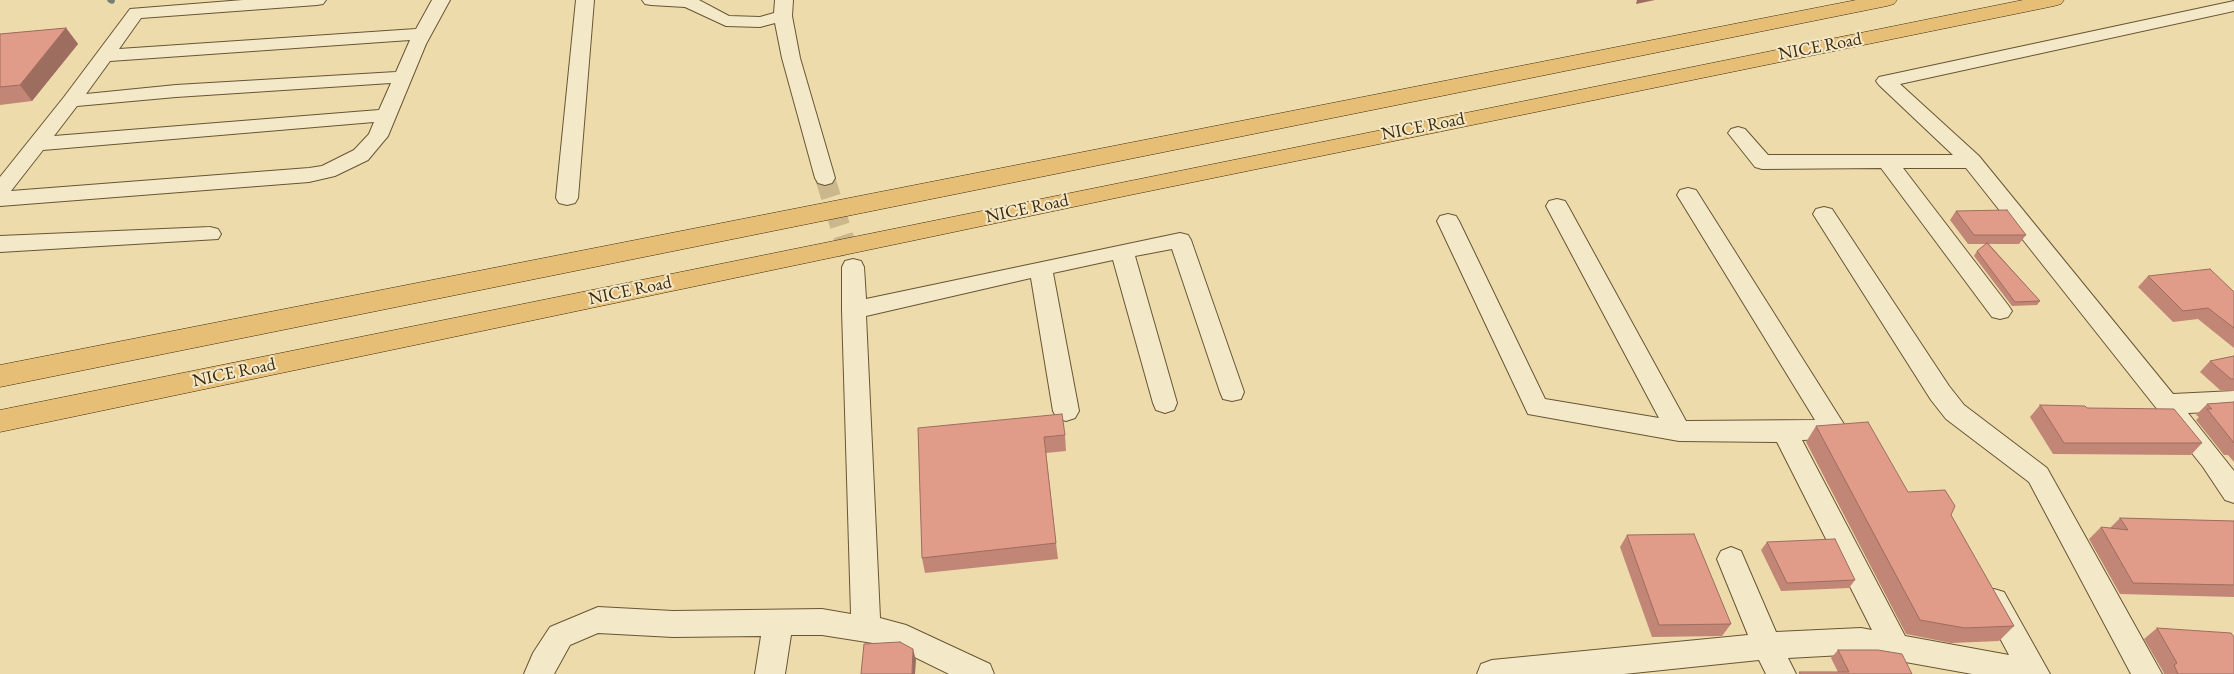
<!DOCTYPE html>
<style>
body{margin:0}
canvas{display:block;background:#eddbab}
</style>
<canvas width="2234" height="674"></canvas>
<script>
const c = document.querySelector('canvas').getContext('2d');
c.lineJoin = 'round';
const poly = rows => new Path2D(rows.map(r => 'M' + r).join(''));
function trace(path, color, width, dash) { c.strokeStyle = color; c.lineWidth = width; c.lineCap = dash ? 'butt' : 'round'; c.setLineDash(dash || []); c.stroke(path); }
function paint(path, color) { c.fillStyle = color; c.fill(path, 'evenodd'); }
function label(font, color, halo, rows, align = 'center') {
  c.font = font + ' "EB Garamond",serif'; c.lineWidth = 4; c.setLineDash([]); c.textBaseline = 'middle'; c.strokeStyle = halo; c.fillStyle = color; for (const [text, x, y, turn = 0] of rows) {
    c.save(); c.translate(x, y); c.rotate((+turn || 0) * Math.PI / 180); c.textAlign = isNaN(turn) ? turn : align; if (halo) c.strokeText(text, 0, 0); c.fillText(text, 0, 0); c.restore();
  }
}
trace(poly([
 [110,0,112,1]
]), '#767f71', 5.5);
trace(poly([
 [825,178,853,267]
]), '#cab78b', 20, [20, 10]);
const minor = poly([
 [243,0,326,0,323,4,317,5,141,18,119,49,416,29,432,0,450,0,426,44,388,136,368,160,335,176,309,182,0,206,0,177,64,97,130,9,243,0],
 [410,40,396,72,176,85,86,94,110,61,410,40],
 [391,83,379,110,54,136,77,106,176,97,391,83],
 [374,122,369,134,354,150,322,166,309,168,11,191,43,150,374,122],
 [576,0,594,0,578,198,575,203,567,205,559,203,556,198,576,0],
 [642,0,699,0,729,16,760,17,774,13,775,0,793,0,792,16,800,58,835,178,832,183,825,185,818,183,815,178,782,58,775,23,760,27,726,26,685,7,651,5,645,4,642,0],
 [2234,1,2234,11,1900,84,1979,156,2173,394,2234,391,2234,411,2188,413,2234,471,2234,503,2225,500,2203,467,1966,168,1903,168,2008,305,2012,311,2008,317,2000,319,1992,317,1881,168,1762,169,1755,167,1728,133,1731,129,1738,127,1745,129,1768,155,1953,155,1879,85,1876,81,1879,77,2234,1],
 [1688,188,1696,190,1847,429,1843,436,1834,439,1802,440,1905,636,2009,655,1980,601,1984,592,1994,589,2004,592,2050,674,1972,674,1861,654,1788,658,1796,674,1766,674,1759,660,1624,674,1477,674,1481,664,1492,660,1748,635,1717,559,1721,551,1731,547,1741,551,1776,632,1861,628,1872,630,1777,442,1679,441,1528,414,1437,221,1440,216,1448,214,1456,216,1459,221,1545,399,1659,418,1546,206,1549,201,1557,199,1565,201,1568,206,1686,421,1815,420,1677,195,1680,190,1688,188],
 [1824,207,1832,209,1949,386,1964,405,2047,468,2162,674,2131,674,2029,482,1946,419,1931,400,1813,214,1816,209,1824,207],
 [210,227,218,229,221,234,218,239,0,252,0,236,210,227],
 [1180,233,1188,235,1191,240,1244,392,1241,399,1232,401,1223,399,1220,392,1172,249,1135,256,1177,403,1174,410,1165,413,1156,410,1153,403,1113,260,1053,273,1079,411,1075,418,1066,421,1057,418,1053,411,1031,278,866,316,880,618,906,625,990,664,994,674,949,674,892,646,822,635,791,635,785,674,755,674,761,636,673,637,598,633,570,645,554,674,524,674,533,653,550,627,598,607,673,611,822,609,851,614,842,310,842,267,845,261,853,259,861,261,864,267,866,299,1180,233]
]);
const highway = poly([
 [1856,0,1897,0,1894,4,1887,6,0,387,0,365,1856,0],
 [2023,0,2064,0,2061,4,2054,6,1130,195,0,432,0,410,2023,0]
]);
trace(minor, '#685634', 2);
trace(highway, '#3c290d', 1);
paint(minor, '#f3e8c8');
paint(highway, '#e6be76');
paint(poly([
 [66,28,78,44,32,101,0,105,0,34],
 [1956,211,2026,235,2019,244,1989,244,2040,301,2037,305,2012,306,1974,256,1977,251,1986,244,1968,244,1950,220],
 [2148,276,2234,292,2234,348,2198,319,2173,322,2138,287],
 [2234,356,2234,391,2220,390,2200,372,2210,361],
 [2234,402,2234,462,2228,455,2224,455,2196,420,2199,417,2196,415,2207,404],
 [2040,405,2087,408,2202,443,2191,455,2053,454,2030,417],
 [1816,426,1908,492,1951,515,2014,626,1999,641,1951,643,1906,634,1806,442],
 [918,428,1065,435,1066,451,1046,453,1056,543,1058,559,925,573,922,558],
 [2120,518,2234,521,2234,597,2120,594,2089,539,2101,527,2110,528],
 [1627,535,1731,624,1722,636,1652,637,1620,547],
 [1767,542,1855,580,1849,588,1781,591,1761,550],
 [2157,628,2234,674,2163,674,2164,673,2144,639],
 [1838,650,1912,674,1838,672,1831,658]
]), '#c18676');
paint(poly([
 [1637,0,1655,0,1636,4],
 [66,28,78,44,32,101,20,85],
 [913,649,916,660,915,674,912,674]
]), '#9d6d60');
const building = poly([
 [66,28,20,85,0,87,0,34,66,28],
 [2007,210,2026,235,1974,235,1956,211,2007,210],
 [1987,243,2040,301,2015,302,1977,251,1987,243],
 [2210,269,2234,292,2234,328,2208,308,2183,311,2148,276,2210,269],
 [2234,356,2234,379,2231,379,2210,361,2234,356],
 [2234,402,2234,443,2207,409,2212,409,2207,404,2234,402],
 [2040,405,2085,406,2087,408,2174,409,2202,443,2064,443,2040,405],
 [1062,414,1065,435,1044,437,1056,543,922,558,918,428,1062,414],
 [1868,422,1908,492,1945,490,1955,506,1951,515,2014,626,1965,628,1920,620,1816,426,1868,422],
 [2120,518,2234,521,2234,585,2133,583,2101,527,2128,530,2120,518],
 [1694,534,1731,624,1659,625,1627,535,1694,534],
 [1835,539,1855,580,1787,583,1767,542,1835,539],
 [2157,628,2231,633,2234,637,2234,674,2178,674,2174,665,2177,663,2157,628],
 [900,642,913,649,912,674,861,674,864,644,900,642],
 [1838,650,1878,650,1902,654,1912,674,1800,674,1799,672,1849,672,1838,650]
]);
paint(building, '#e09c89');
trace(building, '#9d6d60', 1);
label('18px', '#3c290d', '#f3e8c8', [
 ["NICE Road",1820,47,-11],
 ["NICE Road",1423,127,-11],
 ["NICE Road",1027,209,-12],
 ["NICE Road",630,291,-12],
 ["NICE Road",234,373,-12]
]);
</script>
